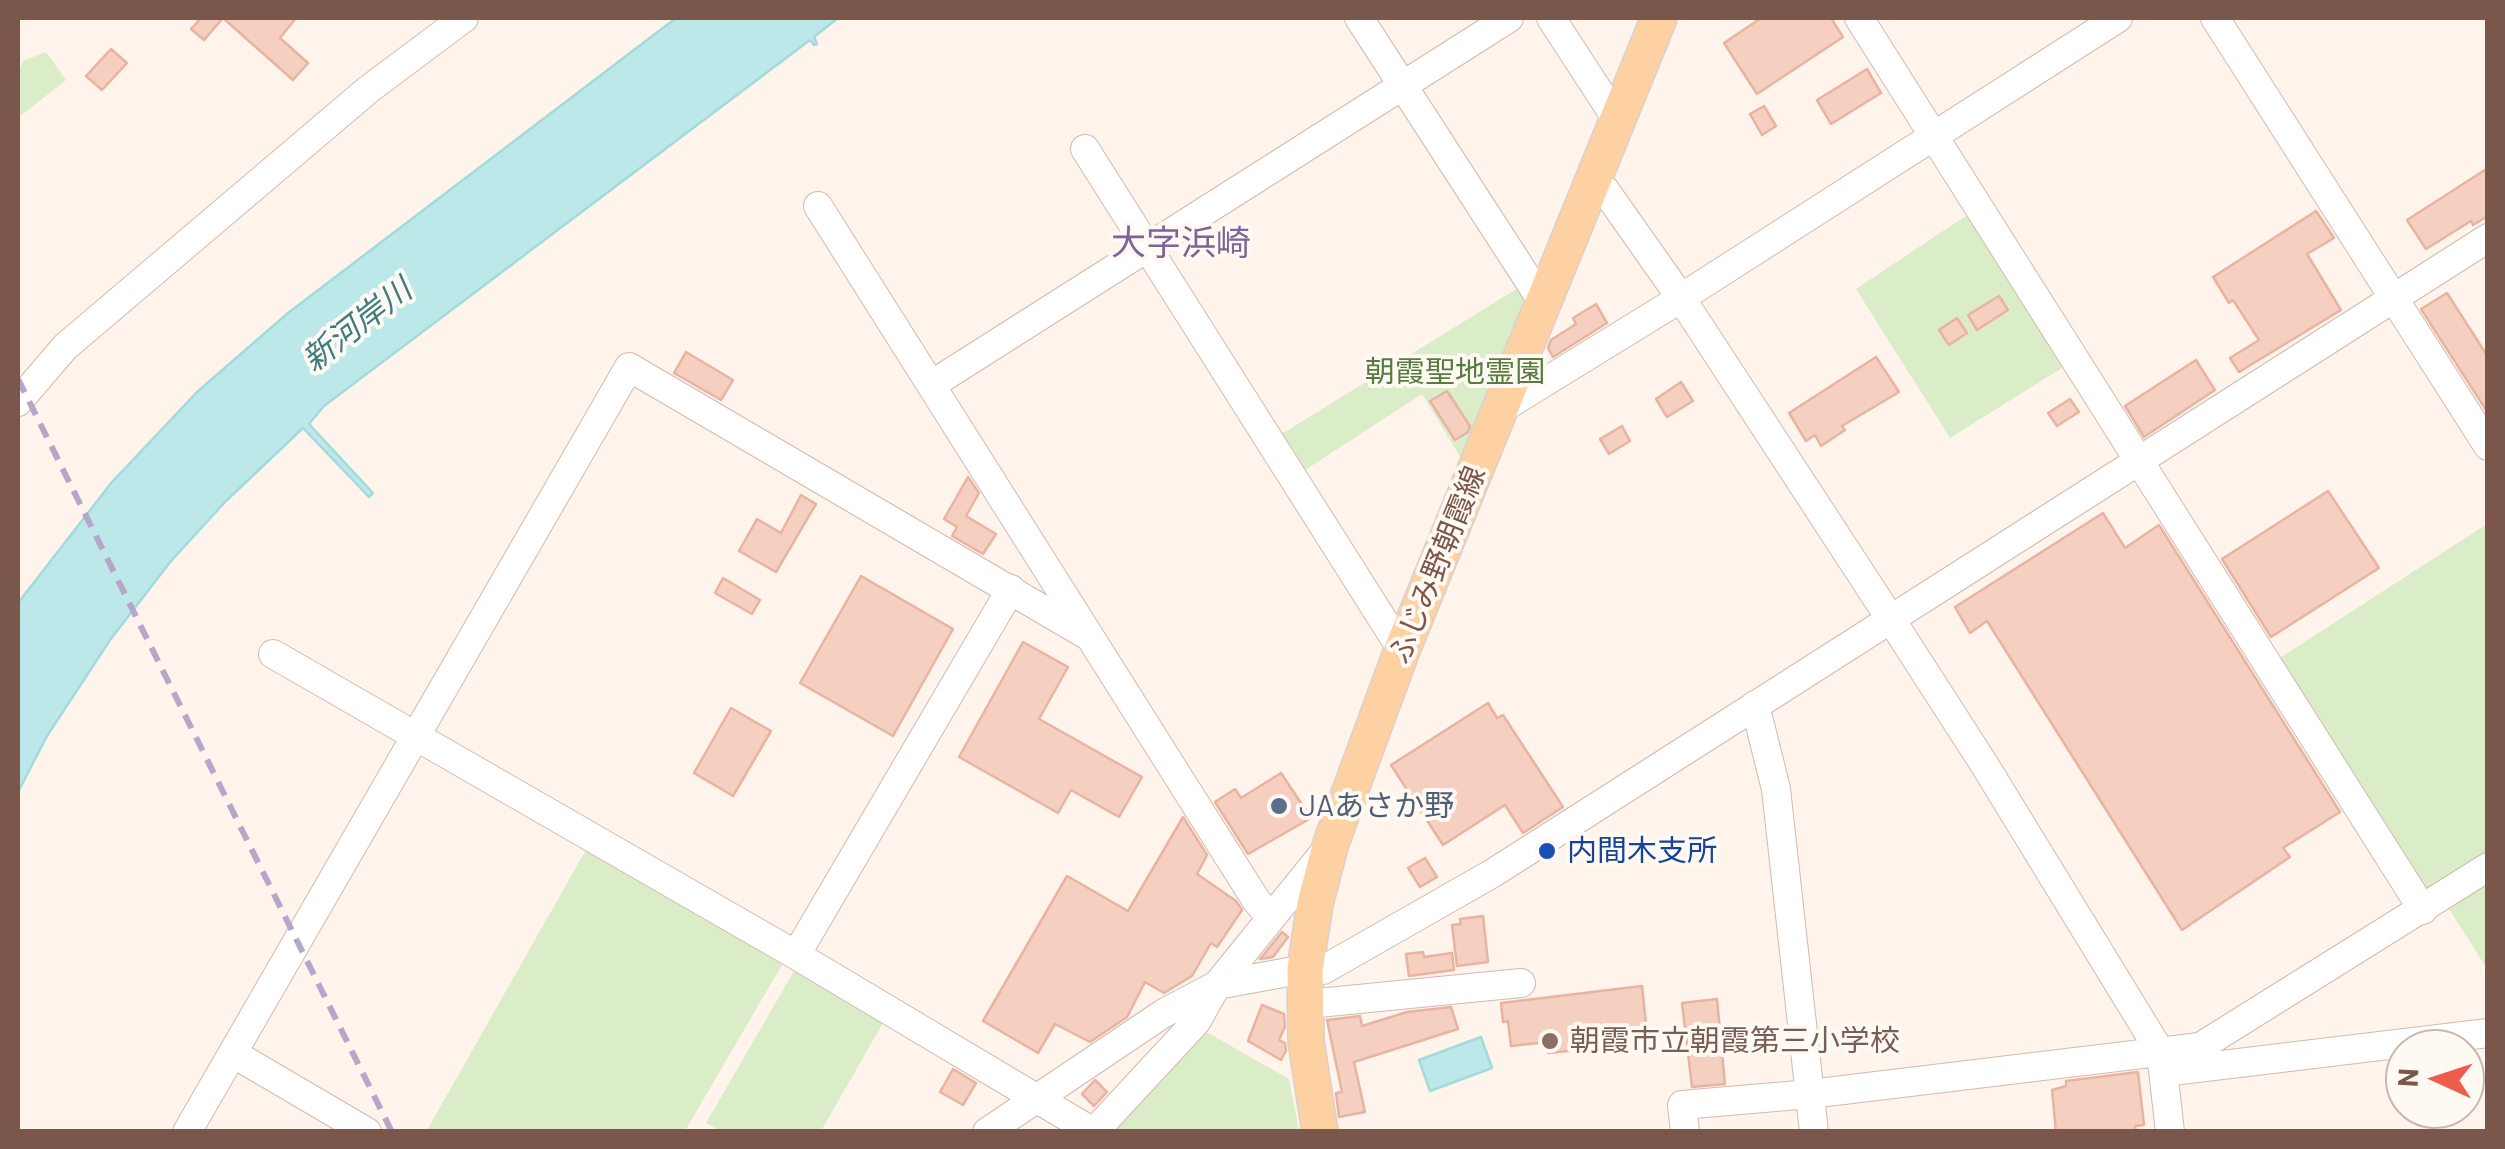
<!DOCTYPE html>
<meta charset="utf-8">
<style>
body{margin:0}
#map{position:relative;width:2505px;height:1149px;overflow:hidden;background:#fef4eb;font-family:Barlow,sans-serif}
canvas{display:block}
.frame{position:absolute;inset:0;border:20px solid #7b574b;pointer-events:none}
.north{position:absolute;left:2385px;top:1029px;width:100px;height:100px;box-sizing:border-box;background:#fff9f3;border:2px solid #cab8b0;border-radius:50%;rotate:273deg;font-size:28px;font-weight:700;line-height:40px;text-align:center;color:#7b574b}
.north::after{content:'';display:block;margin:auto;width:35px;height:45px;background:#ec5d4c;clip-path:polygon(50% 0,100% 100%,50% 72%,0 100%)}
</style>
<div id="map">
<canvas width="2505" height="1149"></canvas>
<div class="frame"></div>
<div class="north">N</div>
</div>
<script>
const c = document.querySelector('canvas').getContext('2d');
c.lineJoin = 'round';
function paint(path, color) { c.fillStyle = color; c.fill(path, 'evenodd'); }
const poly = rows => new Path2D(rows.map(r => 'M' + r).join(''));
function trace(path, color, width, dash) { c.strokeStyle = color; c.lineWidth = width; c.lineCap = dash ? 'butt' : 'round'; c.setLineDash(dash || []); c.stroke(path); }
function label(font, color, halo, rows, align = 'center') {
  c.font = font + ' Barlow,"Noto Sans JP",sans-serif'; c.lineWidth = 8; c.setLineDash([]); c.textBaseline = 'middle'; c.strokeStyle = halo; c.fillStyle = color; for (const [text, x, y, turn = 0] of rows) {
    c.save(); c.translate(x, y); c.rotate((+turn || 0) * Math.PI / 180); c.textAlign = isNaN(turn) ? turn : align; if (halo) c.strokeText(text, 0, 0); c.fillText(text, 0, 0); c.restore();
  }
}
paint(poly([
 [46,52,66,80,18,118,18,73,23,61],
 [1973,211,2070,363,1950,438,1856,289],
 [1523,285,1530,296,1462,460,1422,394,1299,474,1275,438],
 [2487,524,2487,852,2423,892,2275,661],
 [587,848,783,963,685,1131,426,1132],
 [2487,877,2487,969,2446,904],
 [794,971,883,1023,821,1131,721,1131,706,1123],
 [1208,1033,1289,1079,1299,1131,1111,1132,1202,1034]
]), '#dbedc8');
const water = poly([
 [676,18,838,18,814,37,817,44,814,45,810,40,324,406,309,424,373,493,369,497,303,428,226,501,171,561,110,640,47,736,18,792,18,603,112,482,197,392,288,313,676,18],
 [1481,1037,1492,1068,1430,1091,1419,1060,1481,1037]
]);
paint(water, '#bde8e9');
trace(water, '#a3dadc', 2.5);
const building = poly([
 [201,18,296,18,280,38,308,63,293,80,223,18,204,40,191,29,201,18],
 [1761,18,1831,18,1843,37,1757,94,1724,43,1761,18],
 [111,49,127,63,102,90,86,76,111,49],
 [1867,69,1881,93,1831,124,1817,100,1867,69],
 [1764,106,1776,126,1762,135,1750,114,1764,106],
 [2488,168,2488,216,2473,225,2471,221,2426,249,2407,220,2488,168],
 [2316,211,2334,238,2307,254,2341,310,2239,372,2230,358,2259,340,2233,300,2229,303,2213,277,2316,211],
 [2447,293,2488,357,2488,413,2421,309,2447,293],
 [1999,296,2008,310,1977,330,1968,315,1999,296],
 [1596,304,1607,323,1553,357,1548,348,1551,340,1576,324,1573,318,1596,304],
 [1957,318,1967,333,1949,345,1939,330,1957,318],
 [686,352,733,380,721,400,674,373,686,352],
 [1876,357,1899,392,1842,426,1845,430,1821,446,1815,435,1806,441,1789,413,1876,357],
 [2196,360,2215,390,2144,437,2125,406,2196,360],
 [1681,382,1693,401,1667,417,1656,399,1681,382],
 [1447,391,1470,426,1468,432,1455,440,1430,401,1447,391],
 [2070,399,2079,412,2057,426,2048,413,2070,399],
 [1622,426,1630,441,1609,454,1600,439,1622,426],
 [968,477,979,493,966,516,996,534,983,554,952,536,957,527,944,519,968,477],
 [2328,491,2379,568,2271,637,2222,559,2328,491],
 [801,495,816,504,776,572,739,551,757,519,781,533,801,495],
 [2103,513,2125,548,2159,525,2340,812,2283,848,2290,857,2182,930,1987,621,1970,633,1955,607,2103,513],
 [861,576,953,629,893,736,800,683,861,576],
 [723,578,760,600,752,614,715,593,723,578],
 [1023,642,1068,667,1039,719,1142,777,1119,817,1071,790,1058,813,959,757,1023,642],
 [1488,703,1497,718,1503,715,1563,807,1523,833,1505,805,1443,845,1391,765,1488,703],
 [731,708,771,731,733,796,694,773,731,708],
 [1281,773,1311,818,1248,854,1215,802,1235,789,1241,798,1281,773],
 [1183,817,1207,855,1197,874,1236,901,1242,910,1217,947,1211,943,1192,976,1164,993,1145,982,1127,1017,1090,1042,1055,1024,1038,1053,983,1021,1067,876,1128,911,1183,817],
 [1425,858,1437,877,1420,887,1408,868,1425,858],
 [1483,916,1488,962,1457,966,1452,925,1461,924,1460,919,1483,916],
 [1282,932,1288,937,1273,957,1260,959,1282,932],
 [1423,952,1424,957,1452,953,1454,970,1409,976,1406,954,1423,952],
 [1642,986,1648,1043,1548,1053,1547,1042,1511,1046,1508,1021,1503,1022,1501,1003,1642,986],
 [1717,999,1725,1084,1692,1087,1682,1003,1717,999],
 [1262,1005,1284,1014,1285,1027,1279,1040,1285,1043,1286,1051,1281,1060,1248,1041,1262,1005],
 [1451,1007,1458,1029,1354,1062,1365,1112,1339,1117,1336,1093,1342,1092,1327,1020,1360,1016,1362,1026,1407,1012,1451,1007],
 [953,1069,976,1083,963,1105,940,1092,953,1069],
 [2138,1072,2144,1125,2135,1126,2136,1132,2056,1132,2052,1090,2066,1086,2066,1081,2138,1072],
 [1095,1080,1107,1092,1094,1106,1082,1094,1095,1080]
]);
paint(building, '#f5d0c1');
trace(building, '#e8b3a1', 2.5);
const minor = poly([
 [1359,18,1544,304],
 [1551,18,1618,121],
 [1859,18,2423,910],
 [2215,18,2488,446],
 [1085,149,1402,650],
 [1594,182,1605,190,1681,298,1901,635,1984,764,2161,1053,2170,1132],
 [818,206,1256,900,1270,917],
 [931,385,1509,18],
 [18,402,65,347,369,89,464,18],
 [1501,409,1670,305,2118,18],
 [273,654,796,955,1093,1132],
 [1755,705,1776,789,1814,1132],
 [796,955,1011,589],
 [1305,1000,1318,1003,1521,983],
 [234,1054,367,1132],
 [2164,1072,2488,1033],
 [187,1132,629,367,1090,637],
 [987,1132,1164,1013,1217,985,1305,969,1323,970,1493,873,2488,238],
 [1094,1132,1196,1022,1217,985,1331,844],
 [1685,1132,1682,1105,1810,1094,2200,1047,2488,867]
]);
const major = poly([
 [1320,1132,1306,1041,1305,969,1315,904,1331,843,1402,650,1659,18]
]);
trace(minor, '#d2baaf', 30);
trace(major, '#dad0cd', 38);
trace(minor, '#fff', 28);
trace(major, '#fed1a2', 35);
trace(poly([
 [18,379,392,1132]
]), '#b6a7ca', 6, [15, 10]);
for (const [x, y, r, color] of [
 [1279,806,10,"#5c6f8a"],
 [1547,851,10,"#1a4fb4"],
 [1550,1041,10,"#8d6e63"]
]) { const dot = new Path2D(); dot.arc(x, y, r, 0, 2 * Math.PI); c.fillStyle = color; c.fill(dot); trace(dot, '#fff9f3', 4); }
label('30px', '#587b40', '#fff9f3', [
 ["朝霞聖地霊園",1455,372]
]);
label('30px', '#7b574b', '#fff9f3', [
 ["ふじみ野朝霞線",1437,565,-68]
]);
label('30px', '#4e5e75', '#fff9f3', [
 ["JAあさか野",1299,806]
], 'left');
label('30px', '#164399', '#fff9f3', [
 ["内間木支所",1567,851]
], 'left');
label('30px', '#785e54', '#fff9f3', [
 ["朝霞市立朝霞第三小学校",1570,1041]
], 'left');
label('italic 32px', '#3d7d81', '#fff9f3', [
 ["新河岸川",357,325,-38]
]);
label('35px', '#7f6497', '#fff9f3', [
 ["大字浜崎",1181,243]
]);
</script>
